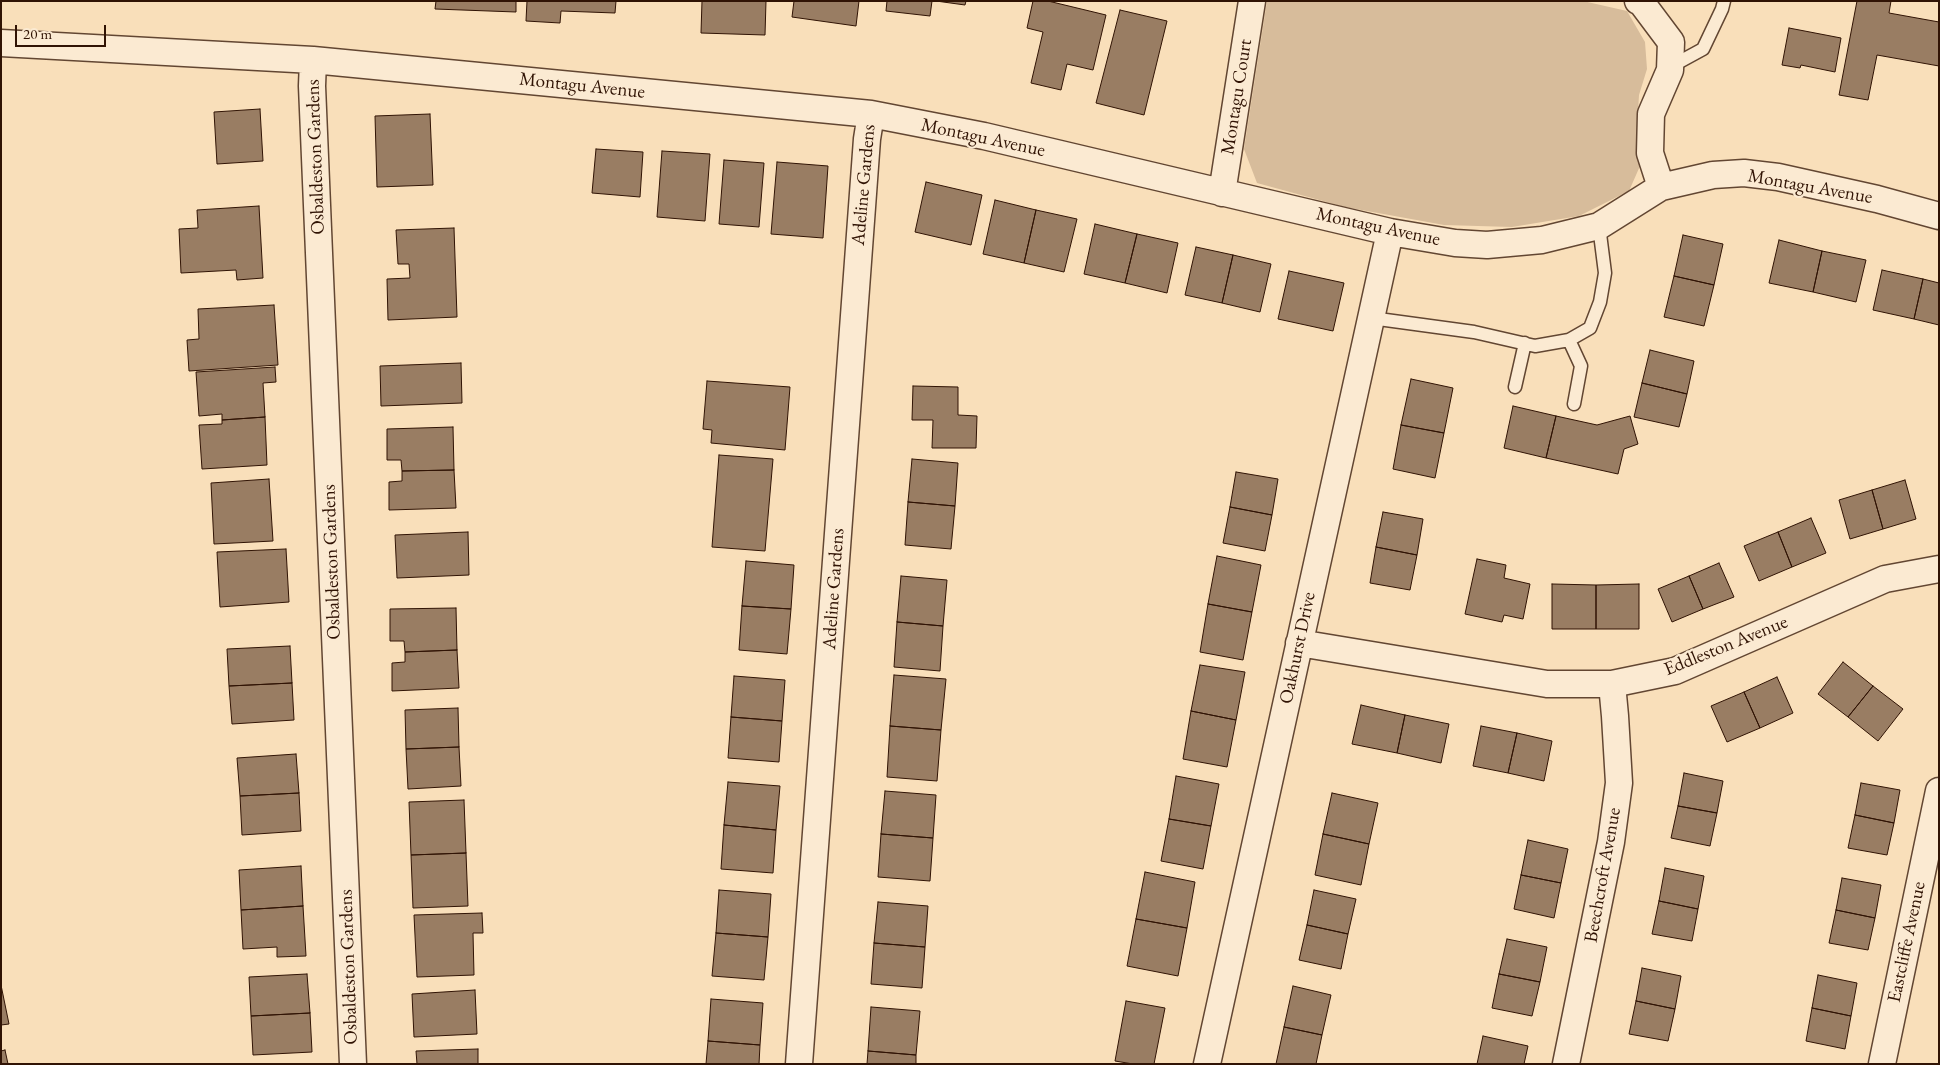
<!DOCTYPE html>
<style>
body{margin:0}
#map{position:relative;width:1940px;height:1065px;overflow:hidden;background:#f9dfba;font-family:"EB Garamond",serif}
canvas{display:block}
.frame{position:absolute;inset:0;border:2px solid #301304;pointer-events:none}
.scale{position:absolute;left:15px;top:25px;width:91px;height:22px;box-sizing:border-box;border:2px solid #301304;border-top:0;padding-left:6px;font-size:15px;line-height:18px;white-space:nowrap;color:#301304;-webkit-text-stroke:4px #fbead2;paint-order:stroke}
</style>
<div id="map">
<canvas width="1940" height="1065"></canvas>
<div class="frame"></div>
<div class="scale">20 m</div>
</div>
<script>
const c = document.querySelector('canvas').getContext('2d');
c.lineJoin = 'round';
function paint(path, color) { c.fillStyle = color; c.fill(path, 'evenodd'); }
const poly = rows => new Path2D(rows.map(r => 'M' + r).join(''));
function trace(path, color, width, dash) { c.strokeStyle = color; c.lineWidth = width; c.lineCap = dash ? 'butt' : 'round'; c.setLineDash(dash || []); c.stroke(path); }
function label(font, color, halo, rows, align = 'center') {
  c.font = font + ' "EB Garamond",serif'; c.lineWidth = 4.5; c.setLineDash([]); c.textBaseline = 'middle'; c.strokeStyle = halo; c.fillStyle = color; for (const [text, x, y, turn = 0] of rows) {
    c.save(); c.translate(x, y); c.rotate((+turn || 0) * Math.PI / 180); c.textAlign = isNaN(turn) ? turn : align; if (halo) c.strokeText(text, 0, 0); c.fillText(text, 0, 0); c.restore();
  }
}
paint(poly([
 [1267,1,1583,1,1627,11,1645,42,1647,69,1639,95,1637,129,1640,166,1629,191,1579,216,1512,227,1444,225,1345,207,1257,183,1244,149]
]), '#d7bc9b');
const building = poly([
 [436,1,516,1,516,12,435,9,436,1],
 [527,1,616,1,615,13,561,11,560,23,526,21,527,1],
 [702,1,766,1,765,35,701,33,702,1],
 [794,1,859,1,856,26,792,17,794,1],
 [887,1,932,1,930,16,886,11,887,1],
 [936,1,966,1,965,5,936,1],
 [1033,1,1048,1,1106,15,1093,70,1067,64,1061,90,1031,83,1043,32,1027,28,1033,1],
 [1857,1,1891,1,1889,13,1939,22,1939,66,1877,55,1868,100,1839,95,1857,1],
 [1120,10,1167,21,1144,115,1096,103,1120,10],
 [1789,28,1841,38,1835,72,1801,65,1800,68,1782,65,1789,28],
 [260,109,263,161,217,164,214,112,260,109],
 [430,114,433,185,377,187,375,116,430,114],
 [596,149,643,152,640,197,592,193,596,149],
 [662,151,710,154,705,221,657,217,662,151],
 [724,160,764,163,759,227,719,224,724,160],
 [777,162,828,166,823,238,771,234,777,162],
 [926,182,982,195,971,245,915,232,926,182],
 [995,200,1036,210,1024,263,983,254,995,200],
 [259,206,263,278,237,280,236,270,181,273,179,229,198,228,197,210,259,206],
 [1036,210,1077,219,1064,272,1024,263,1036,210],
 [1095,224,1137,234,1125,283,1084,274,1095,224],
 [454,228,457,317,388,320,387,279,410,278,409,264,398,264,396,230,454,228],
 [1137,234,1178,243,1167,293,1125,283,1137,234],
 [1683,235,1723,244,1714,285,1674,276,1683,235],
 [1779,240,1822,251,1813,292,1769,283,1779,240],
 [1196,247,1233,255,1222,303,1185,295,1196,247],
 [1822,251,1866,260,1856,302,1813,292,1822,251],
 [1233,255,1271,264,1260,312,1222,303,1233,255],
 [1882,270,1923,279,1914,319,1873,310,1882,270],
 [1289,271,1344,283,1333,331,1278,319,1289,271],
 [1674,276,1714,285,1704,326,1664,317,1674,276],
 [1923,279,1939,283,1939,325,1914,319,1923,279],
 [274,305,278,365,189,371,187,340,199,339,198,309,274,305],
 [1650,350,1694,361,1687,394,1642,383,1650,350],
 [461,363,462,403,381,406,380,366,461,363],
 [275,367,276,382,263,383,265,417,222,420,222,414,199,416,196,372,275,367],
 [1411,379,1453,388,1444,433,1401,425,1411,379],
 [707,381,790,387,785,450,711,443,712,430,703,429,707,381],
 [1642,383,1687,394,1679,427,1634,417,1642,383],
 [913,386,958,387,958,415,977,416,976,448,932,448,933,420,912,420,913,386],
 [1513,406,1556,416,1546,458,1504,448,1513,406],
 [1556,416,1597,425,1630,416,1638,444,1624,449,1618,474,1546,458,1556,416],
 [265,417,267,465,202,469,199,425,222,424,222,420,265,417],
 [1401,425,1444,433,1435,478,1393,469,1401,425],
 [453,427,454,470,402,471,401,460,387,460,387,429,453,427],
 [719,455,773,459,765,551,712,547,719,455],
 [912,459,958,463,955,506,908,502,912,459],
 [454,470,456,508,389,510,389,482,402,481,402,471,454,470],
 [1236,472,1278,479,1272,515,1230,507,1236,472],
 [269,479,273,541,214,544,211,483,269,479],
 [1905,480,1916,519,1883,529,1872,490,1905,480],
 [1872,490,1883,529,1850,539,1839,500,1872,490],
 [908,502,955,506,951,549,905,545,908,502],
 [1230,507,1272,515,1265,551,1223,543,1230,507],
 [1383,512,1423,519,1417,555,1376,547,1383,512],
 [1811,518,1826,553,1792,567,1778,532,1811,518],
 [468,532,469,575,397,578,395,535,468,532],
 [1778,532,1792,567,1759,581,1744,546,1778,532],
 [1376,547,1417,555,1410,590,1370,583,1376,547],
 [286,549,289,602,220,607,217,552,286,549],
 [1217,556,1261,565,1252,612,1208,604,1217,556],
 [1477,559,1506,565,1504,578,1530,584,1523,619,1504,615,1502,622,1465,614,1477,559],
 [746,561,794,565,791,609,742,606,746,561],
 [1719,563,1734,597,1703,609,1689,576,1719,563],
 [901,576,947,580,943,626,897,622,901,576],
 [1689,576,1703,609,1672,622,1658,589,1689,576],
 [1552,584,1596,585,1596,629,1552,629,1552,584],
 [1639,584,1639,629,1596,629,1596,585,1639,584],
 [1208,604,1252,612,1243,660,1200,652,1208,604],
 [742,606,791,609,787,654,739,650,742,606],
 [456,608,457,650,405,652,404,641,390,641,390,609,456,608],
 [897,622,943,626,940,671,894,667,897,622],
 [290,646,292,683,229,686,227,649,290,646],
 [457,650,459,688,392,691,392,663,405,662,405,652,457,650],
 [1843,662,1873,686,1848,717,1818,694,1843,662],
 [1200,665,1245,672,1236,720,1191,711,1200,665],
 [894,675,946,679,941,730,890,726,894,675],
 [734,676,785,680,782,721,731,717,734,676],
 [1777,677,1793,713,1760,728,1744,692,1777,677],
 [292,683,294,720,232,724,229,686,292,683],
 [1873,686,1903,709,1878,741,1848,717,1873,686],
 [1744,692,1760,728,1727,742,1711,706,1744,692],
 [1361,705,1405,715,1397,753,1352,744,1361,705],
 [458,708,459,747,406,749,405,710,458,708],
 [1191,711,1236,720,1227,767,1183,759,1191,711],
 [1405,715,1449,724,1441,763,1397,753,1405,715],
 [731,717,782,721,779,762,728,758,731,717],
 [890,726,941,730,937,781,887,777,890,726],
 [1481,726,1517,733,1508,773,1473,766,1481,726],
 [1517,733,1552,741,1544,781,1508,773,1517,733],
 [459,747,461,786,408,789,406,749,459,747],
 [296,754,299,793,240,796,237,758,296,754],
 [1684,773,1723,781,1717,813,1678,806,1684,773],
 [1176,776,1219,784,1211,826,1169,819,1176,776],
 [728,782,780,786,776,830,724,825,728,782],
 [1861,783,1900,790,1894,823,1855,815,1861,783],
 [885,791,936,795,933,838,881,834,885,791],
 [299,793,301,831,242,835,240,796,299,793],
 [1332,793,1378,803,1369,844,1323,834,1332,793],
 [464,800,466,853,411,855,409,802,464,800],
 [1678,806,1717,813,1710,846,1671,838,1678,806],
 [1855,815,1894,823,1887,855,1848,848,1855,815],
 [1169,819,1211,826,1203,869,1161,861,1169,819],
 [724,825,776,830,773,873,721,869,724,825],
 [881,834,933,838,930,881,878,877,881,834],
 [1323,834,1369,844,1361,885,1315,875,1323,834],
 [1528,840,1568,849,1561,883,1521,875,1528,840],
 [466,853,468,906,413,908,411,855,466,853],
 [301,866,303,906,241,910,239,870,301,866],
 [1665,868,1704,876,1698,909,1659,901,1665,868],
 [1145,872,1195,882,1187,928,1136,919,1145,872],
 [1521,875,1561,883,1554,918,1514,909,1521,875],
 [1842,878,1881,885,1875,918,1836,910,1842,878],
 [719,890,771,894,768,937,716,933,719,890],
 [1314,890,1356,899,1348,934,1307,925,1314,890],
 [1659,901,1698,909,1692,941,1652,934,1659,901],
 [878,902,928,906,925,947,874,943,878,902],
 [303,906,306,956,277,957,277,947,243,949,241,910,303,906],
 [1836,910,1875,918,1868,950,1829,943,1836,910],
 [482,913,483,933,473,933,474,975,417,977,414,915,482,913],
 [1136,919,1187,928,1178,976,1127,966,1136,919],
 [1307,925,1348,934,1341,969,1299,960,1307,925],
 [716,933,768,937,764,980,712,976,716,933],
 [1507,939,1547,947,1540,982,1499,974,1507,939],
 [874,943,925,947,922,988,871,984,874,943],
 [1642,968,1681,976,1675,1009,1636,1001,1642,968],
 [307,974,310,1013,251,1016,249,977,307,974],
 [1499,974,1540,982,1532,1016,1492,1008,1499,974],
 [1818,975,1857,983,1851,1016,1812,1008,1818,975],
 [1,985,9,1024,1,1025,1,985],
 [1293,986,1331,995,1322,1035,1284,1027,1293,986],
 [475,990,477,1034,414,1037,412,994,475,990],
 [711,999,763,1003,760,1045,708,1041,711,999],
 [1126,1001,1165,1008,1154,1064,1133,1064,1115,1061,1126,1001],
 [1636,1001,1675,1009,1668,1041,1629,1034,1636,1001],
 [871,1007,920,1011,916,1055,868,1051,871,1007],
 [1812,1008,1851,1016,1845,1049,1806,1041,1812,1008],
 [310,1013,312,1052,253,1055,251,1016,310,1013],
 [1284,1027,1322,1035,1316,1064,1276,1064,1284,1027],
 [1483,1036,1528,1046,1524,1064,1477,1064,1483,1036],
 [708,1041,760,1045,759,1064,706,1064,708,1041],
 [478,1049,478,1064,417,1064,416,1051,478,1049],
 [5,1050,8,1064,1,1064,1,1051,5,1050],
 [868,1051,916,1055,916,1064,867,1064,868,1051]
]);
paint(building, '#997d63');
trace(building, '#301304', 1);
const lane = poly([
 [1670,63,1681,61,1703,49,1722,9,1724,1],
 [1371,318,1474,332,1535,346,1569,340,1590,328,1600,302,1605,273,1599,226],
 [1569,340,1581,366,1574,404],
 [1515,387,1525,343]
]);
const street = poly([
 [1638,1,1641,2,1671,42,1670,70,1651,114,1650,153,1661,187],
 [1,43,313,60,871,114,984,136,1390,232,1455,243,1487,245,1542,240,1599,226,1661,187,1713,175,1744,173,1778,177,1877,199,1939,216],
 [313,60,312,86,353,1064],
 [1222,193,1252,1],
 [1299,643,1547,684,1612,684,1675,671,1885,579,1939,569],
 [799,1064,867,139,871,114],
 [1207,1064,1390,232],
 [1566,1064,1611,842,1619,783,1615,716,1612,684],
 [1882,1064,1939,791]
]);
trace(lane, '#624632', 15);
trace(street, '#624632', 29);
trace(lane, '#fbead2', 12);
trace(street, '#fbead2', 26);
label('19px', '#301304', '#fbead2', [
 ["Montagu Avenue",582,86,6],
 ["Montagu Court",1237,97,-81],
 ["Montagu Avenue",983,138,12],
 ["Osbaldeston Gardens",316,157,-92],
 ["Adeline Gardens",864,185,-85],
 ["Montagu Avenue",1810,187,10],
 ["Montagu Avenue",1378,227,12],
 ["Osbaldeston Gardens",332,562,-92],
 ["Adeline Gardens",834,589,-86],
 ["Eddleston Avenue",1726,646,-22],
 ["Oakhurst Drive",1298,648,-78],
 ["Beechcroft Avenue",1603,875,-80],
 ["Eastcliffe Avenue",1907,942,-78],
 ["Osbaldeston Gardens",349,967,-92]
]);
</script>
